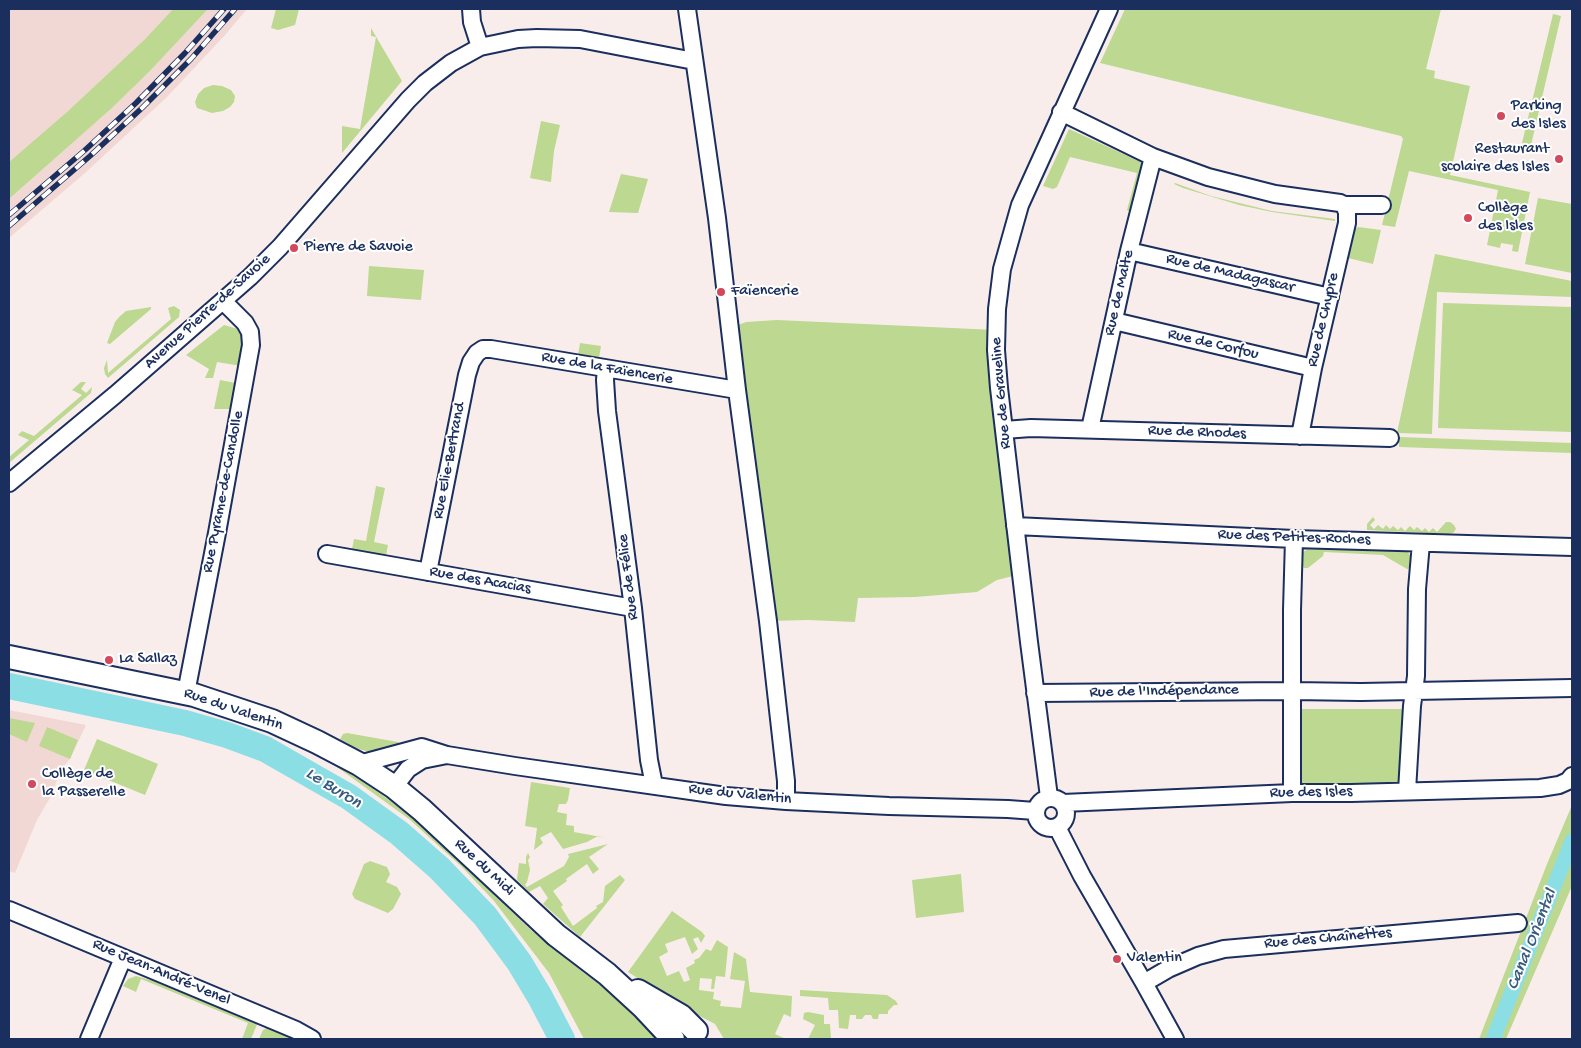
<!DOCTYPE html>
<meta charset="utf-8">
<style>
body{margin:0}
#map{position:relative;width:1581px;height:1048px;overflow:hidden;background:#f9edec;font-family:"Gochi Hand",sans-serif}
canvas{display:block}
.frame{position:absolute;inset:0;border:10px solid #1b2f5e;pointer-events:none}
</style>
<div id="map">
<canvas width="1581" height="1048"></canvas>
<div class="frame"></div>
</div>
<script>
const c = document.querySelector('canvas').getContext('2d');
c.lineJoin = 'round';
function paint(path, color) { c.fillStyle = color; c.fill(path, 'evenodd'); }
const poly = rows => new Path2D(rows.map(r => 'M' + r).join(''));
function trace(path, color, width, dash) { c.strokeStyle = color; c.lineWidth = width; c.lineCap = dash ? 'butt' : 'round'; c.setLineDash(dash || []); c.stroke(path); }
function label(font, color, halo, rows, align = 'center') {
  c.font = font + ' "Gochi Hand",sans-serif'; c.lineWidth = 4; c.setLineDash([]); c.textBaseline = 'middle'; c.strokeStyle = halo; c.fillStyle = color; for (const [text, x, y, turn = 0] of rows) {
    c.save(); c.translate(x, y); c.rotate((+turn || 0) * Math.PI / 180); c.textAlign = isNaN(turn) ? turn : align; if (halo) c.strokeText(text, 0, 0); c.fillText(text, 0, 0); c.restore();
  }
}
paint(poly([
 [9,9,173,9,145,39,68,111,9,162],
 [208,9,247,9,226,34,167,97,85,173,9,238,9,199,112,108,150,71],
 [9,710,86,725,70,759,61,770,50,798,37,820,15,873,9,871]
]), '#f2d8d5');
paint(poly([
 [173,9,208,9,150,71,112,108,9,199,9,162,68,111,145,39],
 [276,9,299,9,295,25,278,30,271,28],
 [1125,9,1441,9,1426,69,1435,71,1434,78,1470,86,1450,175,1530,192,1518,252,1512,251,1513,245,1501,243,1500,248,1487,245,1498,190,1409,171,1395,227,1382,225,1403,139,1401,136,1100,63],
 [1553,14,1561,16,1531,145,1522,143],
 [371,28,402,81,342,153,342,126,360,129,376,37,371,36],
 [213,85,222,86,231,90,235,96,234,102,230,107,223,111,212,113,197,108,195,102,198,94,204,88],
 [541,121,560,125,554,151,551,182,530,178],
 [1069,129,1141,162,1143,168,1126,232,1130,212,1127,210,1137,173,1070,157,1057,187,1053,189,1043,186],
 [621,174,648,179,638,213,609,212],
 [1175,183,1211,196,1272,211,1335,219,1335,221,1272,212,1239,205,1183,188,1174,184],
 [1538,198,1572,204,1572,273,1525,264],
 [1358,227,1381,230,1373,264,1348,258,1355,229],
 [1435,254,1572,281,1572,297,1437,292,1432,434,1397,433],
 [369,266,424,270,421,300,367,296],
 [1443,303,1572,307,1572,432,1438,428],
 [174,306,180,310,179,317,108,378,105,374,104,368,107,360,108,373,171,319,168,308],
 [151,307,151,309,110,344,107,343,115,322,120,316,126,311],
 [777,320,996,330,1021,574,997,580,977,592,915,597,858,598,855,622,808,620,768,621,733,327,746,322],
 [224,325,238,329,243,335,244,341,241,366,217,362,213,378,205,378,209,369,186,355],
 [580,343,601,346,599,358,578,355],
 [220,380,241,384,236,409,214,409],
 [81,382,86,382,81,389,86,393,92,387,91,393,9,463,9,457,29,440,18,435,22,431,34,436,82,395,72,390],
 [1399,437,1572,443,1572,453,1399,447],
 [376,486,385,488,374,542,388,545,385,560,351,554,354,539,366,541],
 [1373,517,1375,520,1370,525,1374,529,1378,525,1383,529,1386,525,1390,529,1393,526,1398,530,1401,527,1405,531,1410,526,1414,530,1417,527,1422,531,1425,528,1429,532,1433,528,1437,532,1446,522,1450,522,1454,525,1456,529,1453,533,1448,534,1367,530,1367,524],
 [1312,547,1401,550,1408,552,1412,558,1411,568,1407,569,1383,555,1324,552,1323,556,1308,568,1304,568,1302,566,1303,552],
 [1298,709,1405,709,1400,784,1305,790,1298,785],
 [9,718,35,723,27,742,9,734],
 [47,727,78,740,70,759,39,746],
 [347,733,398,742,399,743,379,752,370,752,355,748,340,739,343,734],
 [97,739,158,764,145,795,84,770],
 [330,762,363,781,412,817,532,931,584,973,631,1007,667,1039,584,1039,549,973,494,901,462,867,409,819],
 [531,782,570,788,568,800,566,804,559,804,557,812,567,814,566,825,574,826,574,832,607,838,598,836,587,842,563,849,551,832,540,838,543,843,534,850,537,828,525,826],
 [1572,805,1572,886,1506,1039,1479,1039,1547,864],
 [608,844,589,857,599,869,593,874,587,864,566,879,567,881,553,891,563,905,561,907,573,926,597,908,596,906,603,902,605,886,620,875,625,880,580,937,543,904,548,898,540,886,529,892,517,880,519,863,526,864,526,857,528,853,530,857,528,860,530,870,527,882,525,885,527,887,564,866,569,857,568,854],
 [370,861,387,867,390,874,386,882,397,887,401,894,393,909,388,913,355,899,352,894,364,864],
 [961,874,964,912,916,918,912,880],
 [672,911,702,932,705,936,701,943,698,937,693,939,698,949,692,954,685,937,665,944,668,952,659,957,667,976,679,971,684,982,690,980,686,968,695,963,694,960,699,958,706,949,711,951,717,940,728,947,725,977,716,976,714,989,711,989,712,979,700,978,699,990,714,992,713,999,721,1001,720,1006,741,1008,745,981,730,979,734,952,746,959,750,992,792,996,791,1017,784,1014,775,1034,786,1039,724,1039,715,1024,681,1006,628,972],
 [136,976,150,980,152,977,258,1022,251,1039,242,1039,248,1023,141,979,136,992,123,986,128,979],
 [800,990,887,995,896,1001,898,1005,894,1005,888,1011,888,1014,879,1014,878,1019,873,1019,871,1015,865,1015,862,1019,856,1019,856,1015,850,1015,848,1029,839,1028,838,1010,829,1010,828,998,800,996],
 [808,1012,824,1015,824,1024,830,1024,831,1039,808,1039,815,1025,803,1019,804,1013],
 [270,1026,300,1039,259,1039,263,1030]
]), '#bdd890');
trace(poly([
 [1493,1039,1572,841]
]), '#8cdee5', 15);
trace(poly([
 [9,686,185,723,227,735,265,749,349,797,399,833,439,868,485,916,519,962,540,997,562,1039]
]), '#8cdee5', 26);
const street = poly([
 [471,9,472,22,480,47],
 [687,9,717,218,737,390,768,621,786,781,786,801],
 [1061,112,1153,157,1208,177,1275,194,1340,203,1344,205,1382,205],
 [1129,251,1330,297],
 [1114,321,1313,368],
 [606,369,605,380,607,411,633,608,649,760,654,785],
 [1090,429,1129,251,1153,157],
 [1004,430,1031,428,1390,438],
 [1300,436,1313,368,1347,223,1347,212,1344,205],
 [9,483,115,395,250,277,280,247,408,100,425,83,451,63,480,47,518,39,537,38,580,39,694,61],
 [1015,526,1294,539,1572,547],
 [327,554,633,608],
 [428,572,467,375,471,362,477,353,483,349,491,349,737,390],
 [186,693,217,533,251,345,250,332,245,323,223,301],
 [1035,693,1292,691,1361,692,1572,688],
 [359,764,422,747,447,755,515,766,726,796,786,801,889,806,1008,809,1035,811],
 [394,787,408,769,422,760,447,755],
 [1407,791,1412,706,1416,676,1417,589,1421,543],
 [1292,793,1292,610,1294,539],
 [1049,797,1029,642,999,388,996,350,997,309,1002,269,1020,205,1109,9],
 '1036 813a15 15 0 1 1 30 0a15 15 0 1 1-30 0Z',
 [1063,803,1292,793,1351,793,1540,788,1559,785,1568,781,1572,776],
 [1057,827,1082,876,1144,983,1175,1039],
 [9,910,296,1030,312,1039],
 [1144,983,1168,969,1198,956,1224,949,1518,923],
 [89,1039,123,958]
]);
const secondary = poly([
 [9,657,194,695,272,721,317,742,359,764,394,787,422,810,556,935,607,974,644,1008,673,1039],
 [638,991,681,1016,696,1031]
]);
trace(street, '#1b2f5e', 20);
trace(secondary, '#1b2f5e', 26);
trace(street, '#fff', 16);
trace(secondary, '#fff', 22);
const rail = poly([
 [9,215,84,151,136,103,185,53,224,9],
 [9,226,90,156,142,108,191,59,235,9]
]);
trace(rail, '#1b2f5e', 5.5);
trace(rail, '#fff', 4, [11]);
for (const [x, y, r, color] of [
 [1501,116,5,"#d1495b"],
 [1559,159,5,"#d1495b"],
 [1468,218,5,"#d1495b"],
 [294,248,5,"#d1495b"],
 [721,292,5,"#d1495b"],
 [109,660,5,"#d1495b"],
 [32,784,5,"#d1495b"],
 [1117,959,5,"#d1495b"]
]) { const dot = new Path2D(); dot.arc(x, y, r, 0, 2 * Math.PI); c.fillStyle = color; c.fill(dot); trace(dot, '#fff', 2); }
label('16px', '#1b2f5e', '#fff', [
 ["Parking",1511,107],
 ["des Isles",1511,125],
 ["Restaurant",1549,150,"right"],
 ["scolaire des Isles",1549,168,"right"],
 ["Collège",1478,209],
 ["des Isles",1478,227],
 ["Pierre de Savoie",304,248],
 ["Faïencerie",731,292],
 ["La Sallaz",119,660],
 ["Collège de",42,775],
 ["la Passerelle",42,793],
 ["Valentin",1127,959]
], 'left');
label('16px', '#1b2f5e', '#fff', [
 ["Rue de Madagascar",1230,274,13],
 ["Rue de Malte",1120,293,-77],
 ["Avenue Pierre-de-Savoie",208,312,-42],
 ["Rue de Chypre",1324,320,-77],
 ["Rue de Corfou",1213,345,13],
 ["Rue de la Faïencerie",607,369,10],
 ["Rue de Graveline",1002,393,-95],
 ["Rue de Rhodes",1197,433,2],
 ["Rue Elie-Bertrand",450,461,-79],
 ["Rue Pyrame-de-Candolle",224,492,-79],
 ["Rue des Petites-Roches",1294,538,2],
 ["Rue de Félice",629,577,-97],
 ["Rue des Acacias",480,581,10],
 ["Rue de l'Indépendance",1164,692,-1],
 ["Rue du Valentin",233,710,19],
 ["Rue des Isles",1311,793,-1],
 ["Rue du Valentin",740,795,6],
 ["Rue du Midi",484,868,43],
 ["Rue des Chaînettes",1328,939,-5],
 ["Rue Jean-André-Venel",161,973,23]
]);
label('italic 18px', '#375b80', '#fff', [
 ["Le Buron",333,789,32],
 ["Canal Oriental",1533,940,-68]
]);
</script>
